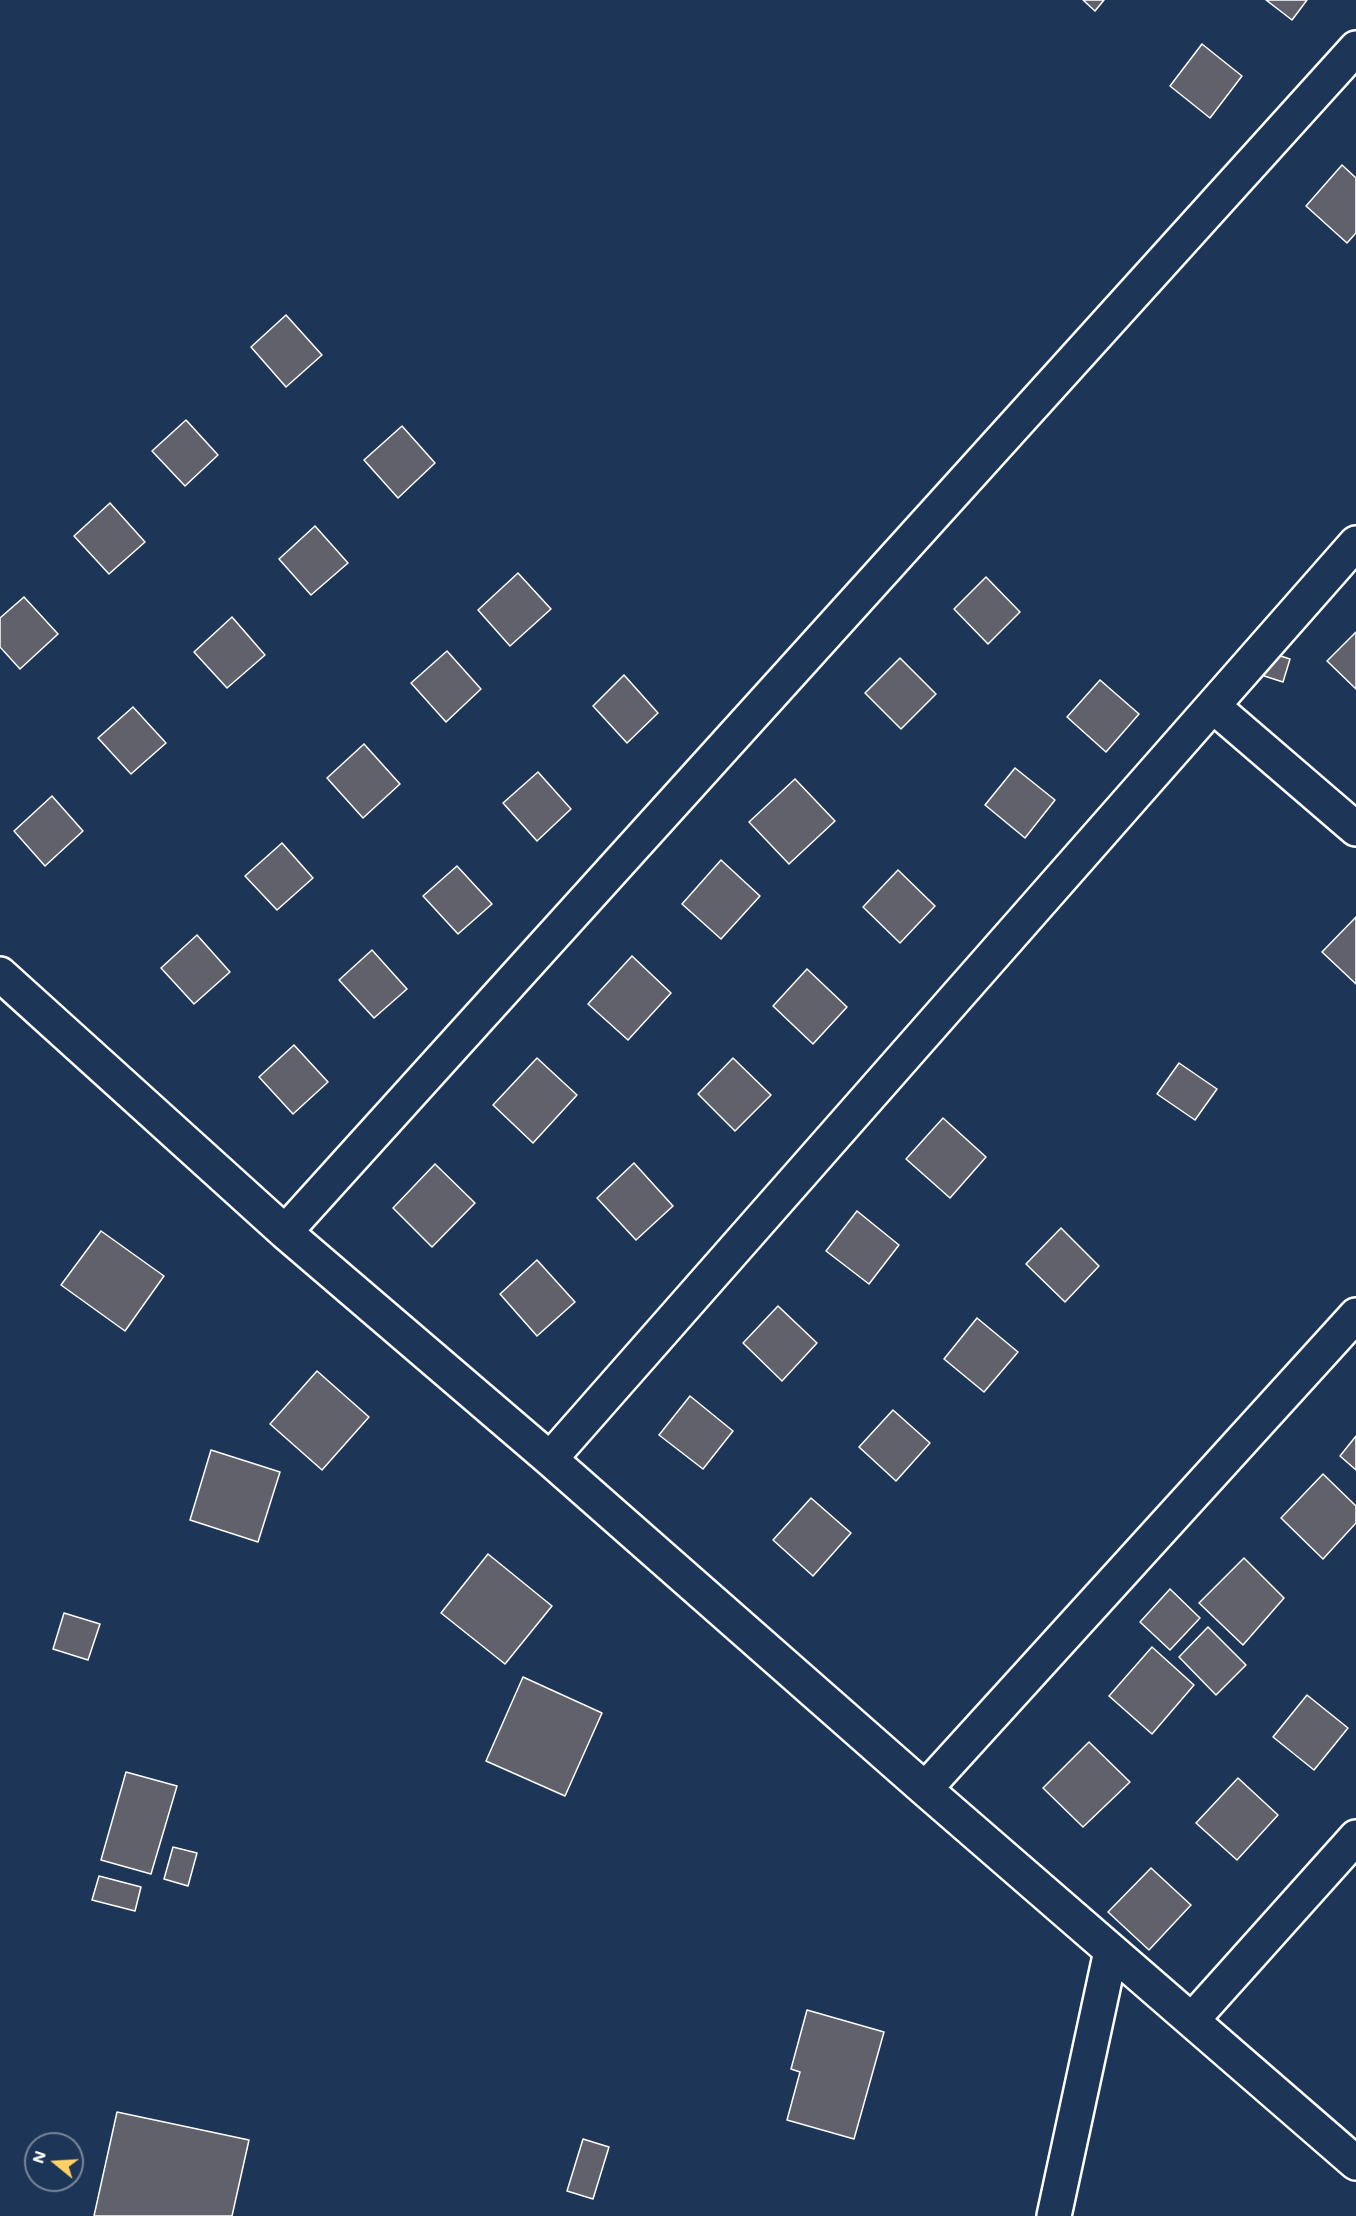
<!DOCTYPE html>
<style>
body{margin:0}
#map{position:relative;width:1356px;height:2216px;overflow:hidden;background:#1d3557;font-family:Mali,sans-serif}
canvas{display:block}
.north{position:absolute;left:24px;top:2132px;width:60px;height:60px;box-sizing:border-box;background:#1d3557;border:2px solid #77869a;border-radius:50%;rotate:288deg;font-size:16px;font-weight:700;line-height:24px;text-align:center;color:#fff}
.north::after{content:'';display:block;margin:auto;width:21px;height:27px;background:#ffd166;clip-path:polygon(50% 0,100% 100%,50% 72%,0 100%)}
</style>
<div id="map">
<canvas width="1356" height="2216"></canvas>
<div class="north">N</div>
</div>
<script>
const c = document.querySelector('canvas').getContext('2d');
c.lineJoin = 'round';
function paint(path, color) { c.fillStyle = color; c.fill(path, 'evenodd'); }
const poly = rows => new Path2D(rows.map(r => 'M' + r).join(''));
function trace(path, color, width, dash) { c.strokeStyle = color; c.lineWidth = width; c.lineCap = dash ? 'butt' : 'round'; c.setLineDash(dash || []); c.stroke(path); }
const building = poly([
 [1083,0,1104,0,1095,11,1083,0],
 [1266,0,1307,0,1292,20,1266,0],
 [1202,44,1242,76,1210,118,1170,86,1202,44],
 [1342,165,1356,178,1356,233,1347,243,1306,206,1342,165],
 [286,315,322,355,286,387,251,347,286,315],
 [186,420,218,455,185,486,152,451,186,420],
 [402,426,435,463,398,498,364,460,402,426],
 [110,503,145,542,109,574,74,536,110,503],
 [315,526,348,563,311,595,279,559,315,526],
 [518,573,551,609,510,646,478,610,518,573],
 [986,577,1020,612,988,644,954,609,986,577],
 [24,597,58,634,20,669,0,647,0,618,24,597],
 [232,617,265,655,227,688,194,652,232,617],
 [1356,632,1356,689,1327,661,1356,632],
 [447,651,481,689,446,722,411,683,447,651],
 [1265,651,1290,659,1283,682,1258,674,1265,651],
 [900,658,936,694,901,729,865,693,900,658],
 [624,675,658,713,627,743,593,706,624,675],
 [1100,680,1139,714,1106,752,1067,717,1100,680],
 [133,707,166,743,131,774,98,738,133,707],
 [364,744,400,784,363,818,327,778,364,744],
 [1015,768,1055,800,1025,838,985,805,1015,768],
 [538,772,571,809,537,841,503,803,538,772],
 [795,779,835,821,789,864,749,822,795,779],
 [52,796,83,831,45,866,14,831,52,796],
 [282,843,313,878,277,910,245,876,282,843],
 [721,860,760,896,721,939,682,904,721,860],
 [457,866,492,904,458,934,423,896,457,866],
 [898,870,935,906,900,943,863,907,898,870],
 [1356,917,1356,984,1322,952,1356,917],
 [197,935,230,972,194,1004,161,968,197,935],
 [372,950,407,989,374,1018,339,980,372,950],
 [632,956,671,993,628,1040,588,1004,632,956],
 [807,969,847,1007,813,1044,773,1006,807,969],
 [294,1045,328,1082,293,1114,259,1077,294,1045],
 [537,1058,577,1095,533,1143,493,1105,537,1058],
 [733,1058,771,1095,735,1131,698,1094,733,1058],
 [1179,1063,1217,1089,1195,1120,1157,1094,1179,1063],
 [943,1118,986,1157,950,1198,906,1159,943,1118],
 [634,1163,673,1206,636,1240,597,1198,634,1163],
 [435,1164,475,1203,432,1247,393,1208,435,1164],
 [857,1211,899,1245,869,1284,826,1251,857,1211],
 [1061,1228,1099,1266,1065,1302,1026,1264,1061,1228],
 [101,1231,164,1276,125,1331,61,1285,101,1231],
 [537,1260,575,1302,537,1336,500,1294,537,1260],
 [778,1306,817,1343,782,1381,743,1343,778,1306],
 [977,1318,1018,1352,984,1392,944,1359,977,1318],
 [317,1371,369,1417,322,1470,270,1424,317,1371],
 [690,1396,733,1431,703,1469,659,1435,690,1396],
 [893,1410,930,1443,896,1481,859,1447,893,1410],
 [1356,1436,1356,1470,1340,1456,1356,1436],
 [211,1450,280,1472,258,1542,190,1520,211,1450],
 [1323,1474,1356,1506,1356,1523,1323,1559,1281,1518,1323,1474],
 [811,1498,851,1533,813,1576,773,1540,811,1498],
 [488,1554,552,1606,505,1664,441,1613,488,1554],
 [1244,1558,1284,1598,1243,1645,1199,1603,1244,1558],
 [1170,1589,1200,1618,1170,1650,1140,1622,1170,1589],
 [64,1613,100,1624,88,1660,53,1649,64,1613],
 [1208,1627,1246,1665,1216,1695,1179,1657,1208,1627],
 [1152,1647,1194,1685,1152,1734,1109,1696,1152,1647],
 [523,1677,602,1713,565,1796,486,1761,523,1677],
 [1307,1695,1348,1728,1314,1770,1273,1737,1307,1695],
 [1089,1742,1130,1782,1083,1827,1043,1788,1089,1742],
 [126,1772,177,1786,151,1874,101,1860,126,1772],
 [1238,1778,1278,1815,1237,1860,1196,1823,1238,1778],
 [173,1847,197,1853,188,1886,164,1879,173,1847],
 [1151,1868,1191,1905,1149,1950,1108,1912,1151,1868],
 [99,1876,141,1887,135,1911,92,1900,99,1876],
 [807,2010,884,2032,854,2139,787,2120,800,2072,791,2069,807,2010],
 [117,2112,249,2140,232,2216,94,2216,117,2112],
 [583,2139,609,2147,593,2199,567,2191,583,2139]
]);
paint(building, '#61616b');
trace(building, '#fff', 1.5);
const street = poly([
 [1213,706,1356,829],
 [0,974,285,1232,550,1459,925,1789,1356,2163],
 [285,1232,1356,48],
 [550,1459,1356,543],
 [925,1789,1356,1315],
 [1192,2020,1356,1837],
 [1054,2216,1111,1951]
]);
trace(street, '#fff', 38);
trace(street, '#1d3557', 33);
</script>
